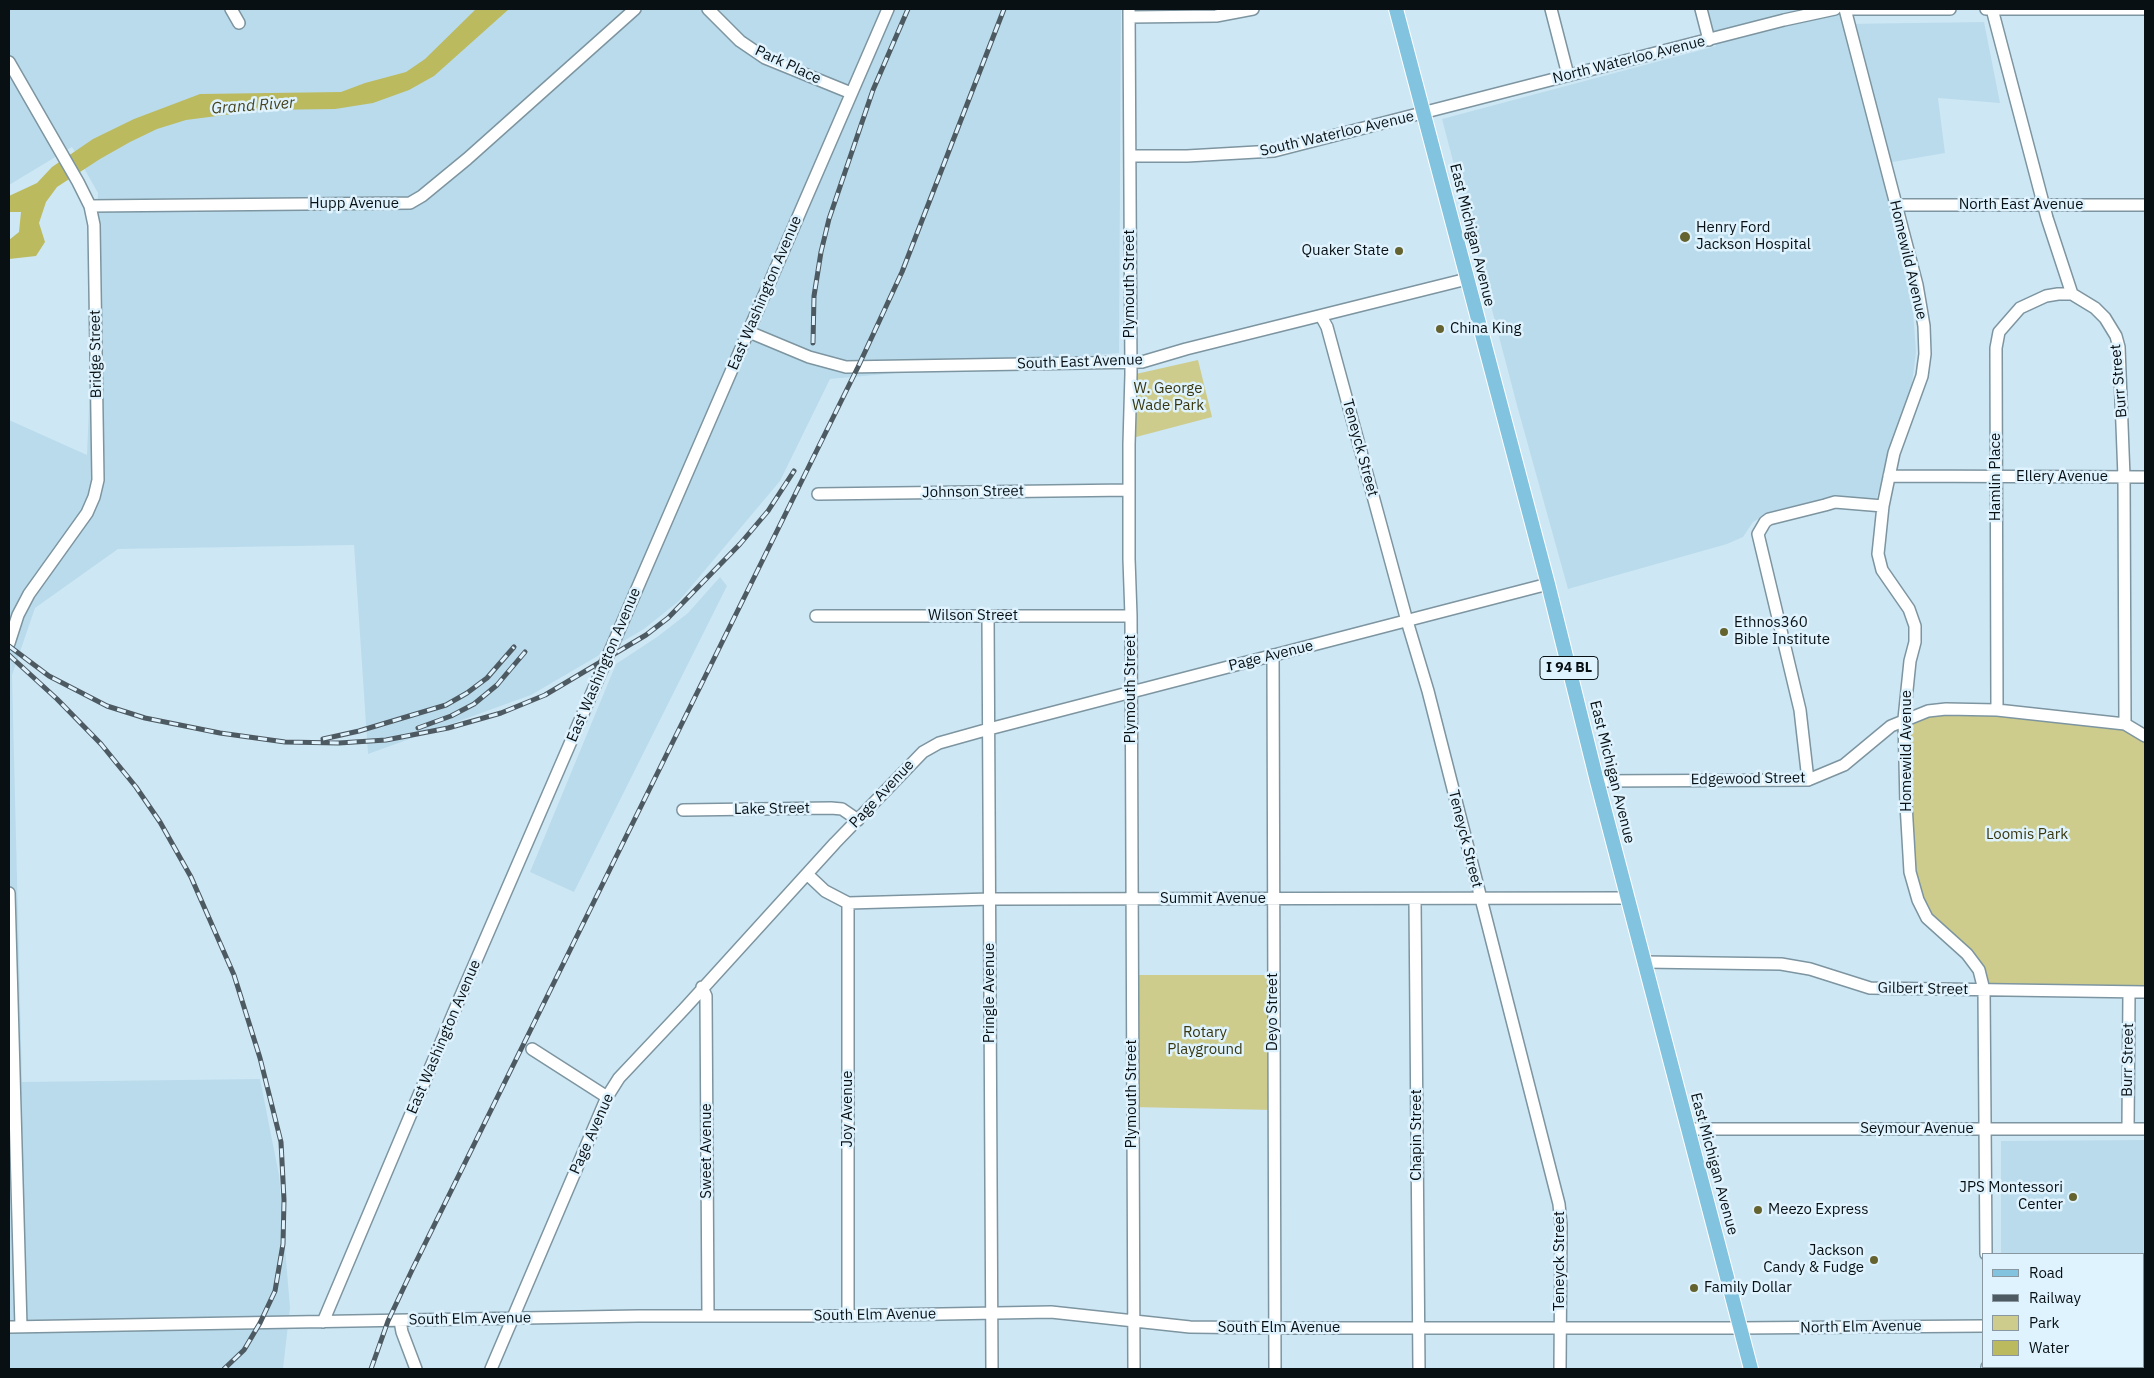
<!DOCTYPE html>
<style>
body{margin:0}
#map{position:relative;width:2154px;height:1378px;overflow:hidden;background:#cee7f4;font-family:"IBM Plex Sans",sans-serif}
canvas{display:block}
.frame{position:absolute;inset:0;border:10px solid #081014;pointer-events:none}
.legend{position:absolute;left:1982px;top:1253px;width:162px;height:115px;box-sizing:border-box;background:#dff3fe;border:1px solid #8998a0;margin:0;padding:6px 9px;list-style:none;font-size:15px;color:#081014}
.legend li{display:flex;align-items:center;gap:10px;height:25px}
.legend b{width:25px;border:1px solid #8998a0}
</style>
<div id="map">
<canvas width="2154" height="1378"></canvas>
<div class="frame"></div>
<ul class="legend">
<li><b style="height:6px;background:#82c4df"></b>Road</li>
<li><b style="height:6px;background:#4d5a62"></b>Railway</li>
<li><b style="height:14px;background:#cdcc8c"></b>Park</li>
<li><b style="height:14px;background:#bcba5e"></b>Water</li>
</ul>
</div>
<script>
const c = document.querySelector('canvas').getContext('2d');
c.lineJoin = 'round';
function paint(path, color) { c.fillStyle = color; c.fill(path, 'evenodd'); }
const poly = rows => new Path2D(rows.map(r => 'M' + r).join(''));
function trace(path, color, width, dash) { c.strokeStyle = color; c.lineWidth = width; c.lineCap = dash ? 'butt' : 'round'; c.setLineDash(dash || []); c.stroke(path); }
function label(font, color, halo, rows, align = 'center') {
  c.font = font + ' "IBM Plex Sans",sans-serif'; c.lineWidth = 5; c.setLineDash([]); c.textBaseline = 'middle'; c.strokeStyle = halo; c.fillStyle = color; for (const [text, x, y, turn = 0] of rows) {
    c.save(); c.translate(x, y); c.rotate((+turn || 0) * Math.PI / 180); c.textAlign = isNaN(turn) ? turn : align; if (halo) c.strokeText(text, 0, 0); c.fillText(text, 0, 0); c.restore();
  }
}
paint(poly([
 [9,9,1121,9,1119,353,830,379,780,481,679,601,644,629,531,695,368,754,354,545,118,549,35,608,12,675,22,1082,260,1079,279,1175,290,1308,283,1369,9,1369,9,420,87,455,98,193,72,147,9,185],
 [1706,9,1839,9,1843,24,1984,22,2000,103,1938,98,1945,153,1881,164,1913,311,1916,352,1912,384,1897,439,1876,499,1866,500,1836,496,1772,511,1753,522,1743,537,1727,544,1568,589,1518,409,1442,119,1716,46],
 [720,577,727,586,574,892,530,872,616,664,657,637,688,613],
 [2145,1140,2145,1309,2143,1309,2143,1254,2001,1254,2001,1141]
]), '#badbec');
paint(poly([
 [1198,360,1212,417,1136,437,1136,374],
 [1946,709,2125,724,2145,736,2145,991,1984,990,1967,954,1918,900,1908,840,1904,719],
 [1132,975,1273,975,1273,1110,1132,1107]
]), '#cdcc8c');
paint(poly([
 [476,9,509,9,434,76,409,90,373,103,335,109,263,110,186,120,157,129,130,142,100,159,57,187,46,202,39,223,45,242,36,256,9,259,9,240,19,232,21,212,9,212,9,196,37,183,52,167,93,139,134,119,200,94,341,92,365,83,406,72,425,59]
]), '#bcba5e');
const minor = poly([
 [231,9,239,23],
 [708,9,740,41,765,58,851,93],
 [1129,9,1131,374,1129,444,1129,559,1131,616,1134,1369],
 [1551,9,1568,75],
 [1701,9,1709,40],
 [1845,9,1917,285,1924,326,1925,354,1922,376,1894,453,1883,506,1878,554,1882,570,1909,609,1915,626,1915,642,1910,661,1904,719,1906,804,1910,872,1918,900,1927,918,1967,954,1979,970,1984,990,1986,1254],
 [1854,9,1950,9],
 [1986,9,2145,9],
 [1992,9,2047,218,2072,294,2095,308,2105,318,2116,336,2119,347,2124,477,2125,724],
 [1129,17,1216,16,1253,9],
 [9,62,78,182,90,206,94,225,98,480,94,497,87,513,29,594,18,615,9,643],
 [1130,156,1187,156,1274,151,1784,20,1835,9],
 [1897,205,2145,205],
 [90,206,410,203,422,196,467,159,635,9],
 [1321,316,1327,327,1407,621,1428,691,1559,1204,1561,1225,1560,1369],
 [749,332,809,357,846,367,1142,362,1186,349,1467,279],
 [1889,476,2145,477],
 [818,494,1129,490],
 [816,616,1131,616],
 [988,616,992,1369],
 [1273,655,1275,1369],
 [1997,710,1996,348,1999,332,2020,308,2046,296,2058,294,2072,294],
 [1808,780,1800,710,1758,534,1765,522,1769,519,1825,505,1835,502,1883,506],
 [1597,781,1808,780,1844,765,1891,726,1928,711,1946,709,1997,710,2125,724,2145,736],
 [683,810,831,808,842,809,858,820],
 [807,874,825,891,848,903,990,899,1628,898],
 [9,893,21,1327],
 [1415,900,1419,1369],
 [848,903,848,1315],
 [1645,962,1781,964,1810,969,1870,988,2145,992],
 [702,987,706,996,708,1316],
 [532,1049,607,1097],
 [1688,1129,2145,1129],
 [2128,1129,2129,992],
 [400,1321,402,1332,416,1369],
 [323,1322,459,1000,888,9],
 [2143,1326,2145,1326],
 [9,1327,638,1316,834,1316,1051,1312,1190,1327,1275,1328,1740,1328,1983,1326],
 [491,1369,607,1097,619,1078,685,1008,835,843,923,752,939,743,989,729,1548,584],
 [1987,1369,1987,1367]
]);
const major = poly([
 [1396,9,1548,584,1597,781,1751,1369]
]);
trace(minor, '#7d95a0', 14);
trace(major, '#fff', 16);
trace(minor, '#fff', 11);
trace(major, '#82c4df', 14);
const rail = poly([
 [813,343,814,296,821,252,829,219,873,90,908,9],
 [9,646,49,676,107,706,145,718,220,733,285,742,339,743,386,740,448,728,501,713,545,695,646,635,668,618,740,544,768,511,794,471],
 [9,655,57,699,101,744,136,787,160,822,191,877,234,975,260,1058,281,1142,284,1200,283,1244,275,1291,260,1323,244,1350,224,1369],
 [418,728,451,716,474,704,497,685,525,652],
 [323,739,359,731,446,705,467,693,487,678,514,647],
 [371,1369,388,1321,413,1268,858,367,902,272,1004,9]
]);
trace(rail, '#4d5a62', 5);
trace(rail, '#dff3fe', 3, [9]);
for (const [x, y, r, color] of [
 [1685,237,6,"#64622f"],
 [1399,251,5,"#64622f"],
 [1440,329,5,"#64622f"],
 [1724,632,5,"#64622f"],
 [2073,1197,5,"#64622f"],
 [1758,1210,5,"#64622f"],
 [1874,1260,5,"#64622f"],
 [1694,1288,5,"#64622f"]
]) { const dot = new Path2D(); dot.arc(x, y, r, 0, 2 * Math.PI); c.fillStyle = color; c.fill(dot); trace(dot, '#dff3fe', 2); }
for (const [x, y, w] of [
 [1569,668,58]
]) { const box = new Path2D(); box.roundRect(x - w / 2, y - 11.5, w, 23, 4); c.fillStyle = '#dff3fe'; c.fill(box); trace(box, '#081014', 1); }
label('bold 14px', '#081014', null, [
 ["I 94 BL",1569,668]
]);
label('15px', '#081014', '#dff3fe', [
 ["North Waterloo Avenue",1629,60,-14],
 ["Park Place",788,65,25],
 ["South Waterloo Avenue",1337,134,-13],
 ["Hupp Avenue",354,204],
 ["North East Avenue",2021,205],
 ["East Michigan Avenue",1472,235,76],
 ["Homewild Avenue",1908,260,77],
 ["Plymouth Street",1130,284,-90],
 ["East Washington Avenue",765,293,-67],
 ["Bridge Street",96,354,-91],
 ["South East Avenue",1080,362,-2],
 ["Burr Street",2119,381,-95],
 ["Teneyck Street",1360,448,75],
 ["Hamlin Place",1996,477,-90],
 ["Ellery Avenue",2062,477],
 ["Johnson Street",973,492,-1],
 ["Wilson Street",973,616],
 ["Page Avenue",1271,656,-14],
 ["East Washington Avenue",604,665,-67],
 ["Plymouth Street",1131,689,-90],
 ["Homewild Avenue",1907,751,-90],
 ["East Michigan Avenue",1612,772,76],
 ["Edgewood Street",1748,779,-1],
 ["Page Avenue",882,794,-47],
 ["Lake Street",772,809,-1],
 ["Teneyck Street",1465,839,76],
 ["Summit Avenue",1213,899],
 ["Gilbert Street",1923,989,1],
 ["Pringle Avenue",990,993,-90],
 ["Deyo Street",1273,1012,-90],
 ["East Washington Avenue",444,1037,-67],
 ["Burr Street",2128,1060,-89],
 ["Plymouth Street",1132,1094,-90],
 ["Joy Avenue",848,1109,-90],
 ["Seymour Avenue",1917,1129],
 ["Page Avenue",592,1134,-66],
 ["Chapin Street",1417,1135,-90],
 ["Sweet Avenue",707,1151,-90],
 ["East Michigan Avenue",1714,1164,75],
 ["Teneyck Street",1560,1261,-90],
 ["South Elm Avenue",875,1315,-1],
 ["South Elm Avenue",470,1319,-1],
 ["North Elm Avenue",1861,1327,-1],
 ["South Elm Avenue",1279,1328]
]);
label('15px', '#081014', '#dff3fe', [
 ["Henry Ford",1696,228],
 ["Jackson Hospital",1696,245],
 ["Quaker State",1389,251,"right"],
 ["China King",1450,329],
 ["Ethnos360",1734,623],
 ["Bible Institute",1734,640],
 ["JPS Montessori",2063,1188,"right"],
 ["Center",2063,1205,"right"],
 ["Meezo Express",1768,1210],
 ["Jackson",1864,1251,"right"],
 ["Candy & Fudge",1864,1268,"right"],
 ["Family Dollar",1704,1288]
], 'left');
label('15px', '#38370f', '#dff3fe', [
 ["W. George",1168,389],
 ["Wade Park",1168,406],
 ["Loomis Park",2027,835],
 ["Rotary",1205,1033],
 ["Playground",1205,1050]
]);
label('italic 16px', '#47451e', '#dff3fe', [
 ["Grand River",253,106,-4]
]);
</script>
